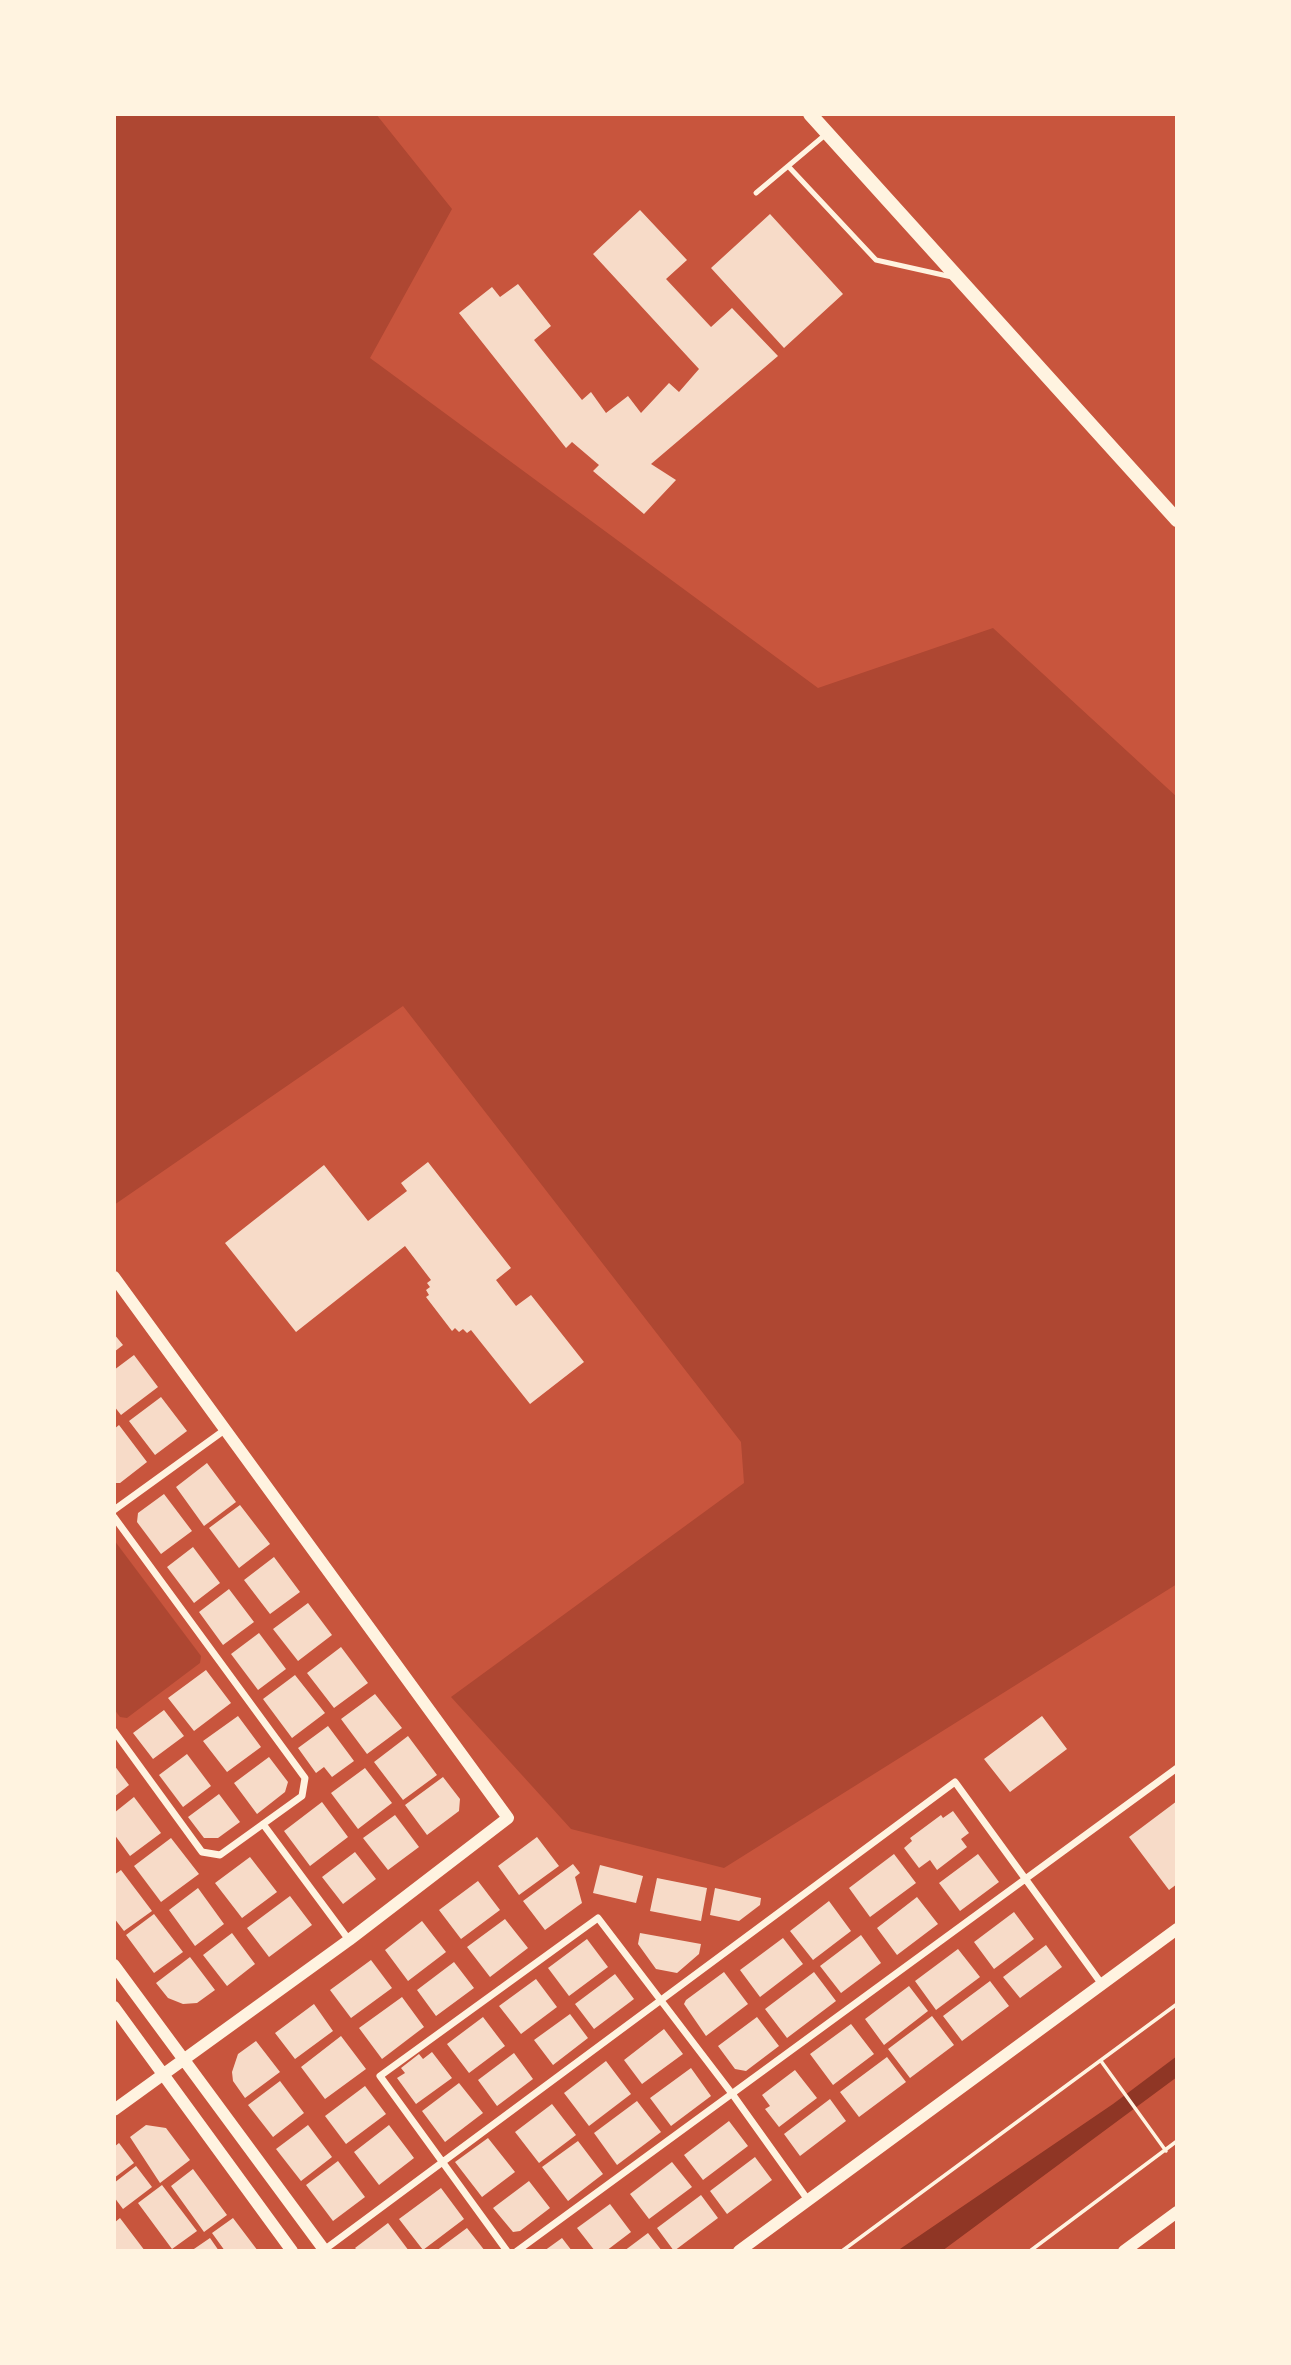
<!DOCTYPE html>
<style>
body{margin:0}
#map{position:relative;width:1291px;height:2365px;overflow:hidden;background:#c8553d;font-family:Raleway,sans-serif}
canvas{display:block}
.frame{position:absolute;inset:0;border:116px solid #fff3e0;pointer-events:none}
</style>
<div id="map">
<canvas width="1291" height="2365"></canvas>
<div class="frame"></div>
</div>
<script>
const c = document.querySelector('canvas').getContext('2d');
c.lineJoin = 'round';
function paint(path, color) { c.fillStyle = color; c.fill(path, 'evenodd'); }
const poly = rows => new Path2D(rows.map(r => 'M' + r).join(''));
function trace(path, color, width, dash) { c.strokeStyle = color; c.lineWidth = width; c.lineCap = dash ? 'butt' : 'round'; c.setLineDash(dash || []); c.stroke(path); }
paint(poly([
 [114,114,376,114,452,209,370,358,818,688,993,628,1177,797,1177,1584,724,1868,571,1829,451,1697,744,1483,741,1442,403,1006,114,1205],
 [114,1540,201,1656,200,1663,127,1718,120,1717,114,1709]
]), '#ae4732');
paint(poly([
 [1177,2056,1177,2077,942,2251,897,2251,1113,2104]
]), '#8f3625');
paint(poly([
 [640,210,687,260,666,279,711,327,732,308,778,356,651,464,676,480,644,514,593,471,599,465,572,442,566,448,459,313,492,287,500,297,518,284,551,326,534,340,582,400,591,392,606,413,628,396,641,413,669,383,679,392,699,369,593,254],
 [770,214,843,294,784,348,711,268],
 [428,1162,511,1268,496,1280,516,1306,531,1295,584,1362,530,1404,471,1330,467,1333,463,1329,459,1332,455,1328,452,1331,426,1297,429,1295,426,1290,430,1287,427,1283,431,1280,405,1246,296,1332,225,1243,324,1165,368,1221,407,1191,401,1183],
 [114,1334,123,1345,114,1352],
 [134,1355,158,1387,121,1415,114,1406,114,1370],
 [161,1397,187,1431,155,1455,129,1421],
 [119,1425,147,1462,120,1483,114,1483,114,1429],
 [207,1463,236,1502,204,1526,176,1487],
 [164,1494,192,1531,161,1554,137,1522,138,1513],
 [240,1505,270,1544,239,1568,209,1528],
 [193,1547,220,1583,194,1603,167,1567],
 [274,1557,300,1592,270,1614,244,1580],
 [229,1589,254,1622,223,1645,199,1612],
 [308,1603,332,1635,298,1661,273,1629],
 [259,1633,286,1669,258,1690,231,1654],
 [341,1647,368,1683,334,1708,307,1673],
 [206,1670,231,1703,194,1731,168,1698],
 [295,1675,325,1713,292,1738,263,1699],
 [375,1694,402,1728,367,1754,341,1719],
 [164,1710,184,1736,153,1759,133,1733],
 [238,1716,261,1747,227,1772,203,1741],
 [1042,1716,1067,1749,1010,1792,984,1759],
 [328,1726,354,1761,332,1777,324,1767,316,1773,298,1748],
 [408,1736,437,1775,403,1800,374,1762],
 [187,1754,211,1786,183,1807,159,1775],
 [269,1757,288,1782,285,1792,257,1814,234,1783],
 [114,1765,129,1785,114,1797],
 [365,1768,392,1803,358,1829,331,1793],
 [443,1777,460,1799,459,1811,427,1835,405,1805],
 [219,1794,240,1822,218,1838,204,1838,188,1817],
 [134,1797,161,1833,130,1856,114,1834,114,1813],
 [1177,1801,1177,1884,1169,1890,1129,1837],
 [322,1802,348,1837,310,1866,284,1831],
 [953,1811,969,1833,961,1839,967,1847,937,1870,930,1860,919,1868,904,1848,912,1841,910,1838,941,1815,943,1818],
 [395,1815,419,1847,388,1870,363,1838],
 [537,1837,559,1866,519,1895,498,1866],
 [171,1838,199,1874,161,1902,134,1866],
 [355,1852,376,1879,343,1904,322,1877],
 [894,1854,916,1883,870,1917,849,1888],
 [978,1854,999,1882,960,1911,939,1883],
 [250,1857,277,1892,242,1918,215,1883],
 [573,1864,580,1873,575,1877,582,1903,545,1930,523,1901],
 [600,1865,643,1876,636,1903,593,1893],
 [121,1870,152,1911,124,1931,114,1918,114,1875],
 [657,1878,707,1888,701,1921,650,1911],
 [478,1881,500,1910,461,1939,439,1910],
 [198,1888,224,1924,195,1946,169,1910],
 [715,1888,761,1898,760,1905,739,1921,710,1915],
 [290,1896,312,1925,269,1957,247,1928],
 [917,1897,938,1924,897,1955,877,1928],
 [829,1901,851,1931,813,1960,790,1931],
 [1014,1912,1034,1939,994,1969,974,1942],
 [154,1914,183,1952,154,1973,126,1935],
 [505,1919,528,1948,490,1977,467,1947],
 [422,1921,446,1952,408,1981,385,1950],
 [232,1933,255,1964,227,1986,203,1955],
 [640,1933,701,1944,699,1954,677,1973,656,1969,638,1944],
 [861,1935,881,1963,841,1993,820,1966],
 [783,1938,803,1964,760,1997,740,1970],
 [587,1939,608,1967,569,1996,548,1968],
 [1046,1945,1062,1967,1020,1998,1003,1977],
 [958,1949,980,1977,936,2010,915,1981],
 [190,1957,215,1990,197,2003,183,2004,168,1998,156,1983],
 [371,1960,392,1988,351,2018,330,1990],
 [454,1962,474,1988,436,2016,417,1990],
 [724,1972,748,2004,706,2036,684,2004,686,2000],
 [814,1972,836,2001,787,2038,765,2009],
 [615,1974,634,1999,594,2029,575,2004],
 [536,1979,557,2007,521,2034,499,2006],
 [990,1981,1009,2006,962,2041,943,2016],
 [909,1986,928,2011,884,2045,865,2019],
 [402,1997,424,2027,382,2059,359,2028],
 [314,2004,333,2031,295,2059,275,2033],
 [570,2014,588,2038,553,2065,534,2040],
 [932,2016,954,2045,910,2078,888,2049],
 [483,2017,505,2046,469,2073,447,2044],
 [757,2017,779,2046,746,2071,735,2069,718,2046],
 [851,2024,874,2054,833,2085,810,2054],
 [664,2029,683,2054,642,2084,624,2060],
 [341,2036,366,2069,325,2099,301,2067],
 [256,2041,280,2072,245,2098,233,2081,232,2072,238,2054],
 [432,2052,452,2078,416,2104,397,2078,405,2073,401,2068,419,2054,423,2059],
 [514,2053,533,2079,497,2106,478,2080],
 [887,2057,906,2082,859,2117,840,2092],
 [606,2061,631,2094,589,2126,564,2093],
 [691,2068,711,2096,671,2126,650,2098],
 [795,2070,817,2098,779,2127,765,2109,770,2106,762,2095],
 [280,2081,304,2113,273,2137,248,2105],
 [459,2083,483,2113,445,2142,422,2111],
 [365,2086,386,2114,346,2144,325,2116],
 [830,2099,846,2121,800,2156,784,2134],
 [637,2101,661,2132,617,2165,594,2133],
 [552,2104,576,2135,539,2163,515,2132],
 [729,2121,748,2146,703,2180,684,2155],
 [146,2125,166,2128,190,2160,160,2183,130,2137],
 [308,2125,332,2157,301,2181,276,2149],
 [389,2125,414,2158,379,2185,354,2152],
 [488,2138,515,2172,482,2197,455,2162],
 [578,2141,603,2174,568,2201,542,2167],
 [119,2143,134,2163,114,2178,114,2147],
 [755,2157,772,2180,727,2214,710,2191],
 [338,2161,365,2197,333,2221,306,2185],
 [672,2162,692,2187,649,2219,630,2194],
 [136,2166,152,2187,123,2209,114,2197,114,2183],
 [193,2169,227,2215,204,2232,171,2186],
 [529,2181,550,2208,520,2231,513,2232,493,2208],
 [162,2185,197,2231,172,2249,138,2203],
 [441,2188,464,2219,423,2250,399,2219],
 [701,2195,718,2218,674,2251,657,2228],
 [610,2204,631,2232,606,2251,595,2251,577,2228],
 [120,2218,145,2251,114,2251,114,2223],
 [233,2218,258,2251,225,2251,212,2233],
 [388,2223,409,2251,358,2251,355,2248],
 [467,2228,485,2251,436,2251],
 [648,2233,662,2251,624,2251],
 [210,2238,219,2251,191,2251],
 [562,2238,572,2251,544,2251]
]), '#f7dbc8');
trace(poly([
 [1101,2061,1166,2151],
 [842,2251,1177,2004],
 [1030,2251,1177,2141]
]), '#fff3e0', 3.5);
trace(poly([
 [788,166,876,260,952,277],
 [756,193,825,135]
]), '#fff3e0', 5);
trace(poly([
 [114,1510,226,1429],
 [114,1517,305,1778,302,1796,220,1855,202,1852,114,1731],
 [263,1824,349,1940],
 [324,2250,955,1782,1101,1983],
 [507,2251,380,2076,598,1918,733,2095,808,2200],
 [517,2251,1177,1768]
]), '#fff3e0', 7);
trace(poly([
 [114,1277,508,1818,349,1940,114,2110],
 [114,1965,325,2251],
 [114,2007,292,2251],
 [739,2251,1177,1929],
 [1124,2251,1177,2212]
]), '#fff3e0', 12);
trace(poly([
 [810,114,1177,520]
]), '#fff3e0', 14);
</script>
